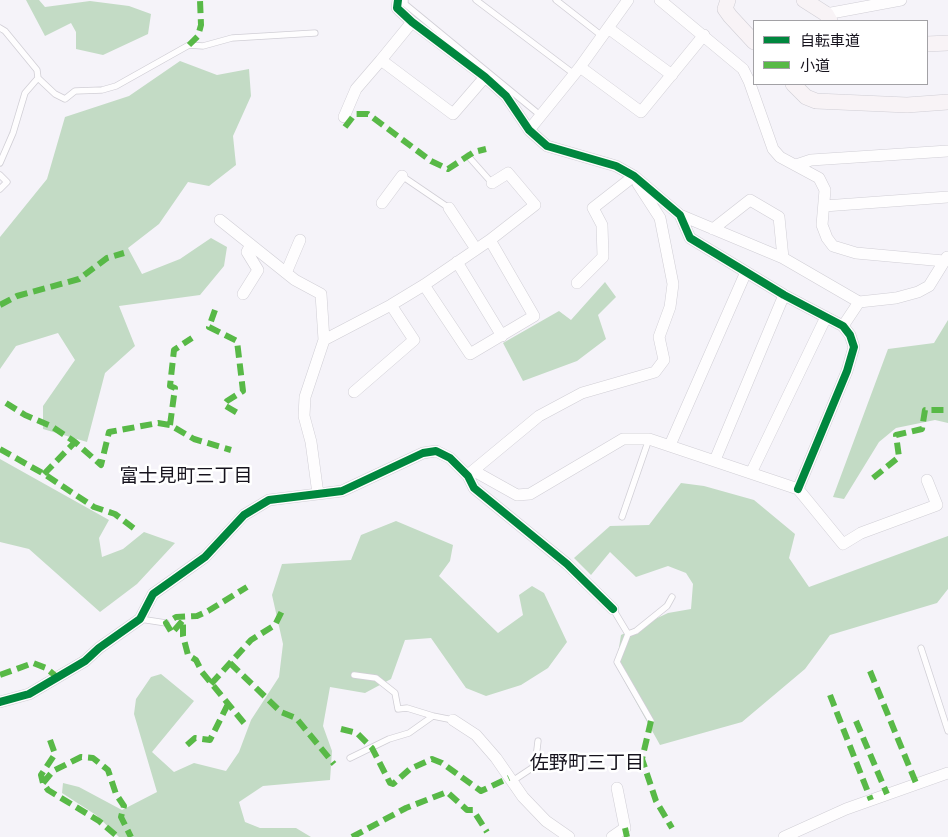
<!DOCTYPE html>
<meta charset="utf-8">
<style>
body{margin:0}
#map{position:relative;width:948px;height:837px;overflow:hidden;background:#f5f3f9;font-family:Roboto,"Noto Sans JP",sans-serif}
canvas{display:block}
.legend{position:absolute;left:753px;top:20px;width:175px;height:65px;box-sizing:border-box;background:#fff;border:1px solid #a2a1a5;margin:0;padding:6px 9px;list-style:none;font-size:15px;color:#16131d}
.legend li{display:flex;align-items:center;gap:10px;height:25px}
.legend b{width:25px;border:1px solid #a2a1a5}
</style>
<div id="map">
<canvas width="948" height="837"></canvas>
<ul class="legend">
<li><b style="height:6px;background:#00873e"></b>自転車道</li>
<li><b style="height:6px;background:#58b947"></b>小道</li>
</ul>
</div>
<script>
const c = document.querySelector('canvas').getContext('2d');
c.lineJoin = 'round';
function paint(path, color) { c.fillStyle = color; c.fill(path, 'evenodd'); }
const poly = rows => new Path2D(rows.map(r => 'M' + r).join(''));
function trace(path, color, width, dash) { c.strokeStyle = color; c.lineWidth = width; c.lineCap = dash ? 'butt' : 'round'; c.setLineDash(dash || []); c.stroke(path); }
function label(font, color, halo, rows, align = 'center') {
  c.font = font + ' Roboto,"Noto Sans JP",sans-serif'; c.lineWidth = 5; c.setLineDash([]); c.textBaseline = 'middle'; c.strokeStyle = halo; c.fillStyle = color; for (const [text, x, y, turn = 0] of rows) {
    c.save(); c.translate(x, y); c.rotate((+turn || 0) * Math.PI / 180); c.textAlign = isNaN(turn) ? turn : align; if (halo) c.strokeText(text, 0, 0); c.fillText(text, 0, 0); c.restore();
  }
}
paint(poly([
 [26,0,39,0,45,7,90,1,129,6,151,14,148,34,103,55,76,49,76,32,71,23,45,36],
 [180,61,217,75,249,69,251,96,233,136,236,165,209,186,188,182,159,224,128,248,142,274,180,259,211,238,227,247,224,266,200,295,119,306,135,346,105,373,87,442,43,429,43,406,75,360,58,333,16,346,0,369,0,237,47,179,65,117,129,96],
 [605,282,616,297,598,315,606,339,577,361,523,381,503,343,559,311,571,320],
 [948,320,948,423,935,420,896,428,879,442,844,499,833,497,888,349,934,343],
 [0,459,109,520,99,538,102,557,123,549,144,532,175,543,137,584,100,612,29,549,0,542],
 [681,483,704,486,754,500,795,534,789,558,809,587,948,536,948,589,937,603,830,635,805,669,742,722,660,745,616,666,621,635,668,613,691,609,693,584,686,573,668,566,636,577,610,552,591,575,574,558,610,526,649,525],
 [396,521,453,545,450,561,439,576,498,633,523,615,519,595,532,586,544,593,567,642,548,668,521,685,486,696,466,688,431,638,405,640,391,679,365,693,330,687,323,726,332,751,330,780,263,786,239,802,245,822,260,828,296,828,311,837,119,837,96,815,62,793,63,783,79,787,122,810,157,792,134,714,136,699,151,677,161,674,194,701,152,752,174,772,194,763,226,771,239,752,251,720,279,677,283,644,272,595,282,564,351,560,361,535]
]), '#c3dbc5');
const lane = poly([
 [405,0,405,4,540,115],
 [476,0,574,74],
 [556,0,602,36],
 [0,28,5,31,37,70,38,78,55,94,65,99,75,91,102,90,116,86,189,45,203,46,232,38,315,33],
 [468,156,492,183],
 [0,163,13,133,25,93,38,78],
 [0,175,7,182,0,189],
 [402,176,449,208],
 [622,517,649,439],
 [613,609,628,634,617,662,651,721],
 [140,619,166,623],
 [628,634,636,631,667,606,672,597],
 [921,648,948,731],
 [354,675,376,678,395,693,398,709,407,708,433,716],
 [350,758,389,739,409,733,433,716,453,720],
 [511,782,535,766,538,741]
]);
const street = poly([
 [398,0,397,8,412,22,485,77,506,96,529,130,547,146,616,166,634,176,680,215,690,238,784,295,843,326,850,335,854,347,847,371,798,489],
 [660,0,743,69,749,81,773,149,780,157,819,178,825,190,822,225,827,238,833,246,856,253,944,261],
 [826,14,901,0],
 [412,22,381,60,453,114,485,77],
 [608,28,672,75],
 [580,67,641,112,704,35],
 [344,117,356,89,381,60],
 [529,130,580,67,628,0],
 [796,165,811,160,948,151],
 [382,203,402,176],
 [824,206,948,197],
 [449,208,476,249],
 [680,215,783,258,859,302],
 [220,220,295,280,321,294,324,340],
 [713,229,750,200,779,217,783,258],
 [457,262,502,336],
 [286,273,300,240],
 [577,283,603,257,602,225,593,208,634,176],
 [424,285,470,354,534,316,490,240],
 [243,294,258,270,247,252,250,246],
 [843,326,859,302,896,298,918,292,929,286,947,257],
 [354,392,414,340,391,305],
 [670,445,746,272],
 [715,460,784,295],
 [474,471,517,495,530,494,623,439,649,439,798,489,843,544,861,533,937,505,927,480],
 [751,473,826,317],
 [469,474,539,416,582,393,655,372,664,360,659,337,670,307,673,284,660,218,638,184],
 [318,494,311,442,304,416,305,397,324,340,391,305,424,285,490,240,535,205,508,173,492,183],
 [0,702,29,694,85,661,99,648,140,619,153,594,205,557,244,515,269,500,342,491,423,453,436,451,450,458,468,476,474,488,567,564,613,609],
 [453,720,476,735,496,758,523,797,546,821,569,837],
 [612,837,625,828,617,788],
 [784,837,846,809,948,773]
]);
const secondary = poly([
 [728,0,725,9,730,16,754,42],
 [804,0,826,14,830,21],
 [927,44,948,43],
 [793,84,806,97,816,101,907,105,948,102]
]);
trace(lane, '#d0ced5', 7);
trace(street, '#d0ced5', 12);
trace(secondary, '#d0ced5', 16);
trace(lane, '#fefdfe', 5.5);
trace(street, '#fefdfe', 11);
trace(secondary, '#f8f3f6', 15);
trace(poly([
 [189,45,198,36,201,25,200,0],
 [345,127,355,114,368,114,431,161,448,169,474,152,486,149],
 [0,305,17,296,79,279,107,258,124,253],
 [215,310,209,327,237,341,243,391,227,401,224,405,241,415],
 [6,403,25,415,51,426,75,442,101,465,109,432,158,423,170,425,194,439,231,450],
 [170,425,175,388,170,386,174,350,192,338],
 [0,449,44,474,94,507,115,514,136,530],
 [44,474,75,442],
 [873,478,899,457,896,435,922,429,925,410,948,410],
 [230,663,281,712,296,718,334,764],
 [870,671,916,783],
 [0,675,33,663,46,668,58,678],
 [211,684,251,640,275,625,283,609],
 [830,695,871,800],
 [651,721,642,759,656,801,672,828],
 [856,721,887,794],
 [244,723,202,672,196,660,188,655,183,636,183,620,172,633,166,623,176,617,197,616,208,611,247,587],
 [341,729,357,733,372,748,390,783,393,784,410,769,432,759,442,763,481,791,509,778],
 [50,740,55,754,41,775,43,783,48,790,99,821,118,837],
 [187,745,195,738,210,740,228,704],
 [43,783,53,771,81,757,93,758,108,770,116,794,124,806,121,817,131,837],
 [625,828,627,837],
 [352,837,406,808,447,792,467,810,473,810,487,832]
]), '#58b947', 6, [12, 6]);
trace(poly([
 [398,0,397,8,412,22,485,77,506,96,529,130,547,146,616,166,634,176,680,215,690,238,784,295,843,326,850,335,854,347,847,371,798,489],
 [0,702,29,694,85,661,99,648,140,619,153,594,205,557,244,515,269,500,342,491,423,453,436,451,450,458,468,476,474,488,567,564,613,609]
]), '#00873e', 8);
label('19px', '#16131d', '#fff', [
 ["富士見町三丁目",186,477],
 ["佐野町三丁目",587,764]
]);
</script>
